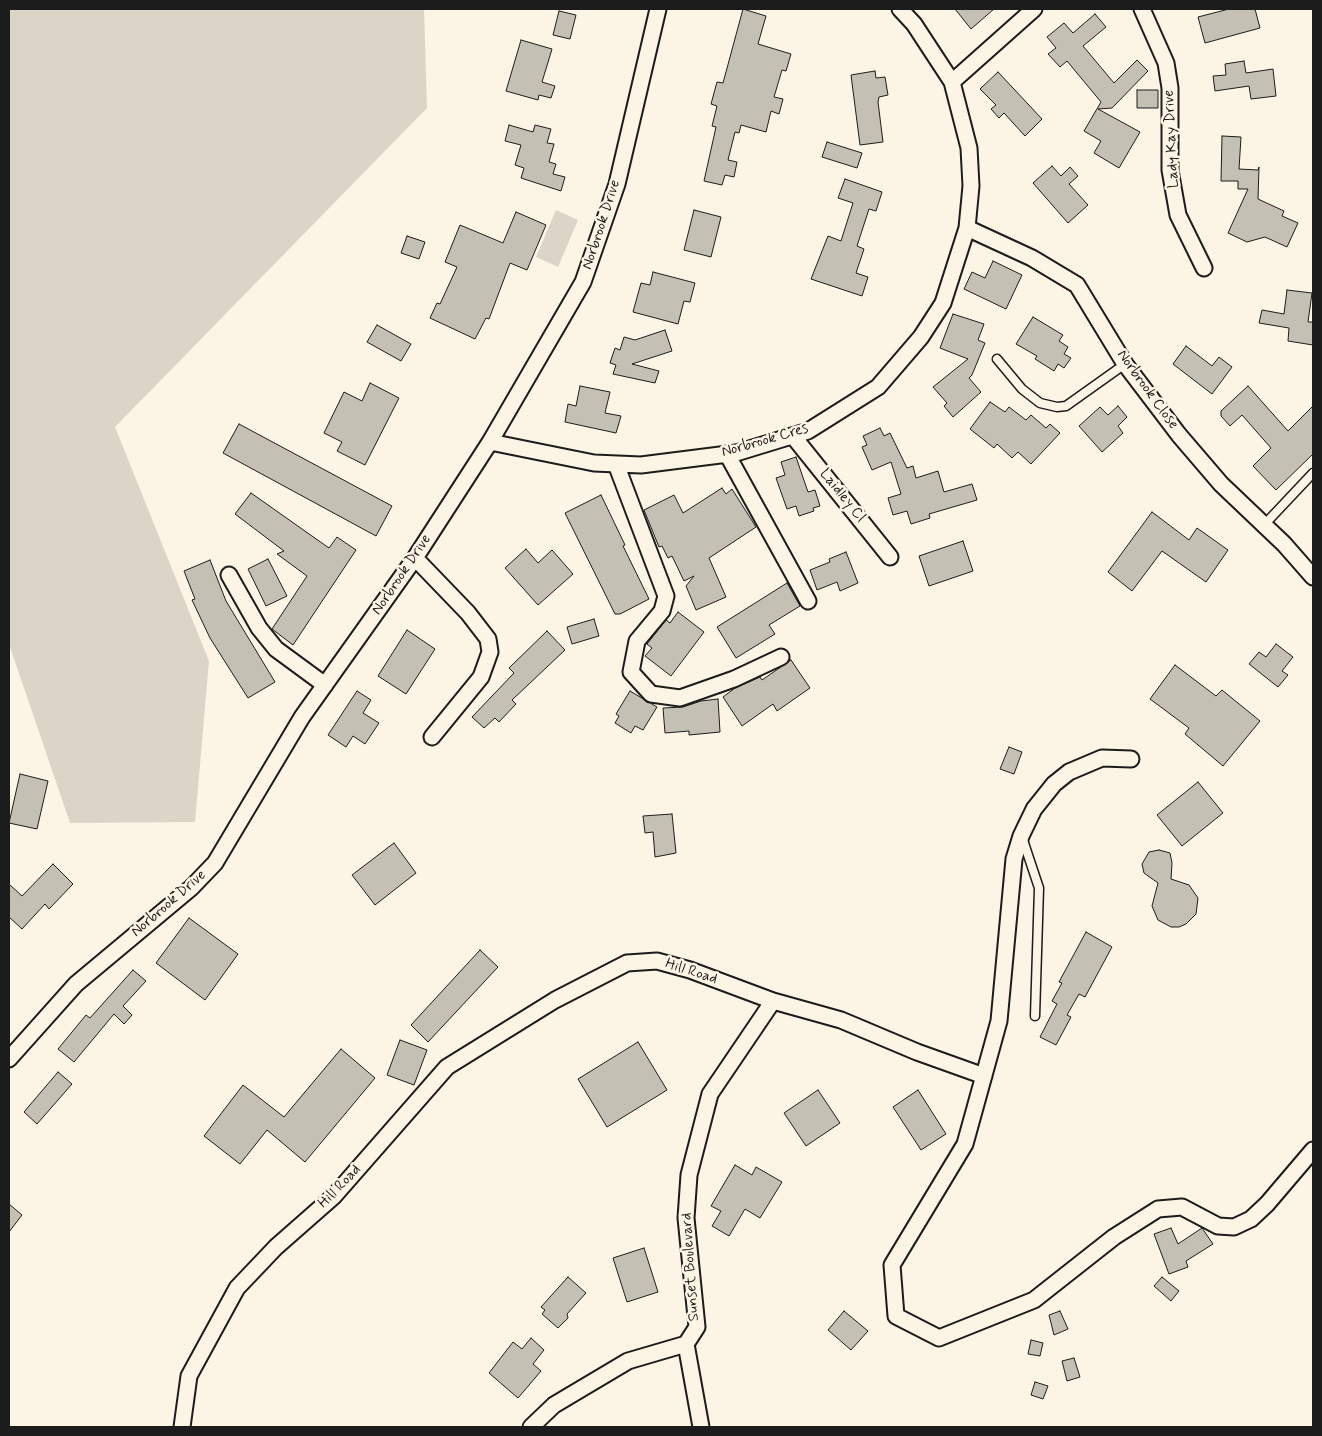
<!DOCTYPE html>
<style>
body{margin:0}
#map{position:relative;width:1322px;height:1436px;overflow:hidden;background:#fcf5e5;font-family:Mynerve,sans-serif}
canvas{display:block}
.frame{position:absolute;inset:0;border:10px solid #1c1c1c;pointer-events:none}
</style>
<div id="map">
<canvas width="1322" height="1436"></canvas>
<div class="frame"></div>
</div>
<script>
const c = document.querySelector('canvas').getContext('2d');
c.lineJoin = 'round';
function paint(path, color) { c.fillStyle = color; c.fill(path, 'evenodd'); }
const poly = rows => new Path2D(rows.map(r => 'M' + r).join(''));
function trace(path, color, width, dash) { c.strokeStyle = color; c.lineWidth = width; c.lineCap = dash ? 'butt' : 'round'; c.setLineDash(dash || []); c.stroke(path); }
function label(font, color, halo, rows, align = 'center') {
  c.font = font + ' Mynerve,sans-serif'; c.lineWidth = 5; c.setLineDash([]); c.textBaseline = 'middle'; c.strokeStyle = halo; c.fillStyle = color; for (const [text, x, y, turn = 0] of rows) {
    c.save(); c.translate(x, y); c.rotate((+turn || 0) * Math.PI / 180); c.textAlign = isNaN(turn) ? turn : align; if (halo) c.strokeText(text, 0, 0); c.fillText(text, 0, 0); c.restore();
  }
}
paint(poly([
 [9,9,424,9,427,108,115,427,209,661,195,822,70,823,9,644],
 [556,210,578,220,558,267,536,257]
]), '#dbd5c8');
const building = poly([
 [743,9,766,16,758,44,791,54,786,71,782,70,774,97,783,99,779,114,771,111,766,132,741,125,739,133,735,132,728,160,737,162,734,177,725,175,722,185,704,181,716,127,712,126,717,106,711,104,717,82,723,83,743,9],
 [955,9,994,9,971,29,955,9],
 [1229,9,1255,9,1260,28,1205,43,1198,17,1229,9],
 [559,11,576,15,570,39,553,35,559,11],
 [1095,14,1106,27,1083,46,1114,83,1137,60,1148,71,1112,108,1098,109,1140,132,1119,168,1094,153,1101,141,1084,131,1101,102,1067,61,1060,67,1048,54,1056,48,1047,37,1064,23,1073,33,1095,14],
 [521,40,552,49,542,82,555,86,551,98,539,95,538,100,506,91,521,40],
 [1244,61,1246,73,1273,69,1276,96,1251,99,1249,86,1215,91,1213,76,1226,75,1225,64,1244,61],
 [875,71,876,78,885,77,888,95,879,97,878,102,883,142,860,145,851,75,875,71],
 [998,72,1042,119,1025,136,1004,113,999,118,991,109,996,105,980,89,998,72],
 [1137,90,1158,90,1158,108,1137,108,1137,90],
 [509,125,533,132,535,125,551,129,547,143,554,144,549,162,556,164,553,174,565,177,561,191,521,178,524,168,515,165,521,145,505,141,509,125],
 [1222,136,1241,137,1239,169,1258,170,1259,167,1258,199,1284,211,1282,216,1298,223,1287,247,1265,237,1247,242,1228,233,1248,189,1238,189,1238,181,1221,181,1222,136],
 [827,142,862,153,857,168,822,157,827,142],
 [1052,166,1061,176,1070,167,1078,176,1069,184,1088,205,1068,223,1033,183,1052,166],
 [845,179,882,192,876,211,869,209,857,246,864,249,856,273,868,277,862,296,811,279,828,236,841,241,853,203,838,198,845,179],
 [694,210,721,217,711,257,684,250,694,210],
 [516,212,546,225,527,270,510,263,489,319,486,318,475,339,430,318,437,303,440,304,457,267,445,262,460,225,503,243,516,212],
 [407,236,425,242,419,259,401,253,407,236],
 [993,261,1022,275,1006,309,964,289,972,272,985,278,993,261],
 [653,272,695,283,690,302,684,301,678,324,633,312,641,283,650,285,653,272],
 [1287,290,1312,293,1308,322,1313,322,1313,345,1288,341,1289,328,1259,323,1262,310,1284,314,1287,290],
 [953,314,984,324,978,340,985,343,972,375,969,378,981,392,953,417,944,406,947,403,933,387,968,359,940,348,953,314],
 [1033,317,1063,335,1059,341,1068,347,1064,354,1071,358,1064,368,1058,364,1054,371,1035,359,1037,356,1016,344,1033,317],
 [377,325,411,344,401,361,367,342,377,325],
 [665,330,672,351,632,364,659,371,655,383,613,374,616,365,610,363,615,348,620,350,624,337,635,340,665,330],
 [1186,346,1212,366,1219,357,1232,367,1212,394,1173,364,1186,346],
 [370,383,399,398,365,465,337,451,342,442,324,433,344,392,362,401,370,383],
 [580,386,610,392,605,413,621,416,616,433,565,422,568,404,576,406,580,386],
 [1248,386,1288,431,1313,406,1313,454,1276,490,1253,466,1271,448,1242,415,1230,426,1221,416,1221,411,1248,386],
 [990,402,1005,412,1009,407,1026,420,1031,415,1046,428,1050,424,1060,433,1031,464,1018,452,1012,458,997,444,994,448,970,429,990,402],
 [1118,406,1127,417,1118,426,1123,433,1102,452,1079,426,1100,407,1108,415,1118,406],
 [239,424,392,506,376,536,223,453,239,424],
 [880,428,884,436,890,433,907,468,913,466,916,478,938,471,944,492,972,484,977,500,929,514,930,518,911,524,907,511,893,515,888,498,901,494,891,462,872,470,862,447,867,445,863,436,880,428],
 [796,457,808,492,815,490,820,506,813,508,814,511,799,516,796,506,787,509,776,478,785,475,781,462,796,457],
 [722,488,726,494,732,489,756,527,709,558,726,597,696,610,686,586,694,576,684,581,672,556,668,558,662,546,659,547,644,510,674,495,683,513,722,488],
 [251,493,329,548,337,537,356,550,293,645,272,629,307,576,277,554,284,551,235,514,251,493],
 [601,495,625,545,623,546,649,599,620,614,615,614,565,513,601,495],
 [1152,512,1189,540,1197,528,1228,550,1206,582,1162,551,1132,591,1108,572,1152,512],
 [963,541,973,571,929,586,919,556,963,541],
 [526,549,538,563,552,550,573,574,538,605,505,568,526,549],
 [846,552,858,583,840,591,837,582,817,590,810,570,830,562,829,559,846,552],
 [268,559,287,596,266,606,248,569,268,559],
 [210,560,226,601,275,682,248,698,210,638,192,600,195,599,184,571,210,560],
 [787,583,800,606,769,625,775,634,736,658,717,627,787,583],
 [678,612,704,632,671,676,645,656,652,648,647,644,666,620,670,623,678,612],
 [594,619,599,636,572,644,567,627,594,619],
 [407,630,435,649,406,694,378,676,407,630],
 [547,631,565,650,512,700,516,704,499,722,495,718,484,728,472,717,514,673,509,668,547,631],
 [1276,644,1293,657,1282,671,1288,675,1278,687,1249,664,1259,652,1266,657,1276,644],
 [791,660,810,688,777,711,773,704,742,726,723,697,735,688,760,677,762,680,791,660],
 [1175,665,1216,696,1222,690,1260,721,1223,766,1185,734,1189,728,1150,699,1175,665],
 [357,691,371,700,363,713,379,723,365,744,353,736,346,747,328,735,357,691],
 [630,691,657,707,643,730,635,726,631,733,615,723,619,716,616,714,630,691],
 [718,699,720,732,689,735,689,731,665,733,663,708,683,707,701,701,718,699],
 [1009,747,1022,752,1014,774,1000,769,1009,747],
 [20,774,48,781,37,829,9,823,20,774],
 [1198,782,1223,813,1182,846,1157,815,1198,782],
 [672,814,676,853,655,857,653,832,645,833,643,816,672,814],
 [394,843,416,873,375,905,352,875,394,843],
 [1159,850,1170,853,1172,863,1171,879,1189,885,1198,898,1196,914,1186,924,1179,927,1171,927,1158,920,1152,906,1158,883,1144,873,1142,864,1149,852,1159,850],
 [53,864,73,884,49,909,45,904,22,929,9,917,9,884,22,896,53,864],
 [189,918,238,954,205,1000,156,963,189,918],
 [1086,932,1112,947,1085,997,1079,994,1067,1015,1071,1017,1056,1045,1040,1037,1057,1004,1052,1001,1062,983,1059,982,1086,932],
 [480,950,498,967,428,1042,411,1025,480,950],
 [133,970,146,981,123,1006,132,1015,124,1024,114,1014,74,1062,58,1049,86,1015,90,1018,133,970],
 [400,1040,427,1050,414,1085,387,1075,400,1040],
 [638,1042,667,1090,607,1127,578,1079,638,1042],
 [341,1049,375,1078,305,1162,267,1130,240,1164,204,1136,243,1085,284,1117,341,1049],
 [58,1072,72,1084,37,1124,24,1112,58,1072],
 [818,1090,840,1123,806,1146,784,1113,818,1090],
 [918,1090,946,1134,921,1150,893,1107,918,1090],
 [735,1165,752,1175,756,1167,782,1182,760,1218,745,1209,729,1236,712,1226,721,1211,711,1206,735,1165],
 [9,1204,22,1215,9,1232,9,1204],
 [1171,1228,1178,1244,1202,1228,1213,1244,1186,1261,1188,1267,1169,1274,1154,1234,1171,1228],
 [644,1248,658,1292,627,1302,613,1258,644,1248],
 [568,1277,586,1293,567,1314,568,1318,558,1328,542,1314,545,1310,541,1307,568,1277],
 [1162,1277,1179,1291,1171,1301,1154,1286,1162,1277],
 [844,1311,868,1331,851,1350,828,1330,844,1311],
 [1060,1311,1068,1329,1054,1335,1049,1315,1060,1311],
 [531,1338,544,1350,533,1364,541,1371,518,1398,489,1373,513,1342,522,1349,531,1338],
 [1031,1340,1043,1343,1040,1356,1028,1354,1031,1340],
 [1074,1358,1080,1377,1067,1381,1062,1361,1074,1358],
 [1035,1382,1048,1386,1043,1399,1031,1395,1035,1382]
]);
paint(building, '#c4c0b3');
trace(building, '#1c1c1c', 1);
const service = poly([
 [997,359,1022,389,1040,403,1057,407,1066,406,1125,364],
 [1264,525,1313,473],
 [1022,837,1039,888,1035,1016]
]);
const minor = poly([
 [1142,9,1166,63,1170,88,1170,170,1178,215,1204,268],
 [952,82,1034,9],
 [967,228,1032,258,1077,285,1125,364,1179,435,1221,484,1284,544,1313,577],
 [793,436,890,557],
 [490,442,594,463,641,465,736,453,808,431,878,387,921,337,943,303,967,228,971,186,969,148,952,82,914,24,900,9],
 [727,454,808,601],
 [616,464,666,596,662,611,637,641,631,672,651,694,680,698,734,679,781,657],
 [415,558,468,613,488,639,490,652,481,677,432,737],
 [229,575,259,628,276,649,325,685],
 [1131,759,1102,758,1069,772,1054,784,1034,809,1021,836,1014,859,999,1021,965,1144,892,1265,896,1316,939,1338,1034,1300,1114,1237,1158,1209,1182,1207,1218,1226,1234,1227,1251,1219,1267,1204,1313,1150],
 [9,1059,76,984,191,888,215,863,302,717,415,558,490,442,583,282,617,184,658,9],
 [686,1344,701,1427],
 [182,1427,189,1376,237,1288,276,1247,334,1196,447,1067,555,1000,627,963,657,961,690,970,773,1001,841,1020,917,1052,984,1076],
 [531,1427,554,1405,628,1361,686,1344,697,1327,686,1218,689,1175,710,1094,773,1001]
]);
trace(service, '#1c1c1c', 11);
trace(minor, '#1c1c1c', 19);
trace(service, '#fcf5e5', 8);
trace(minor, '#fcf5e5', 15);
label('15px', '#1c1c1c', '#fcf5e5', [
 ["Lady Kay Drive",1172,139,-93],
 ["Norbrook Drive",602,225,-72],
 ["Norbrook Close",1147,390,54],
 ["Norbrook Cres",765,441,-16],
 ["Laidley Cl",842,496,51],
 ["Norbrook Drive",402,575,-56],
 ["Norbrook Drive",169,904,-41],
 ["Hill Road",691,972,18],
 ["Hill Road",340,1187,-46],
 ["Sunset Boulevard",691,1267,-94]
]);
</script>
